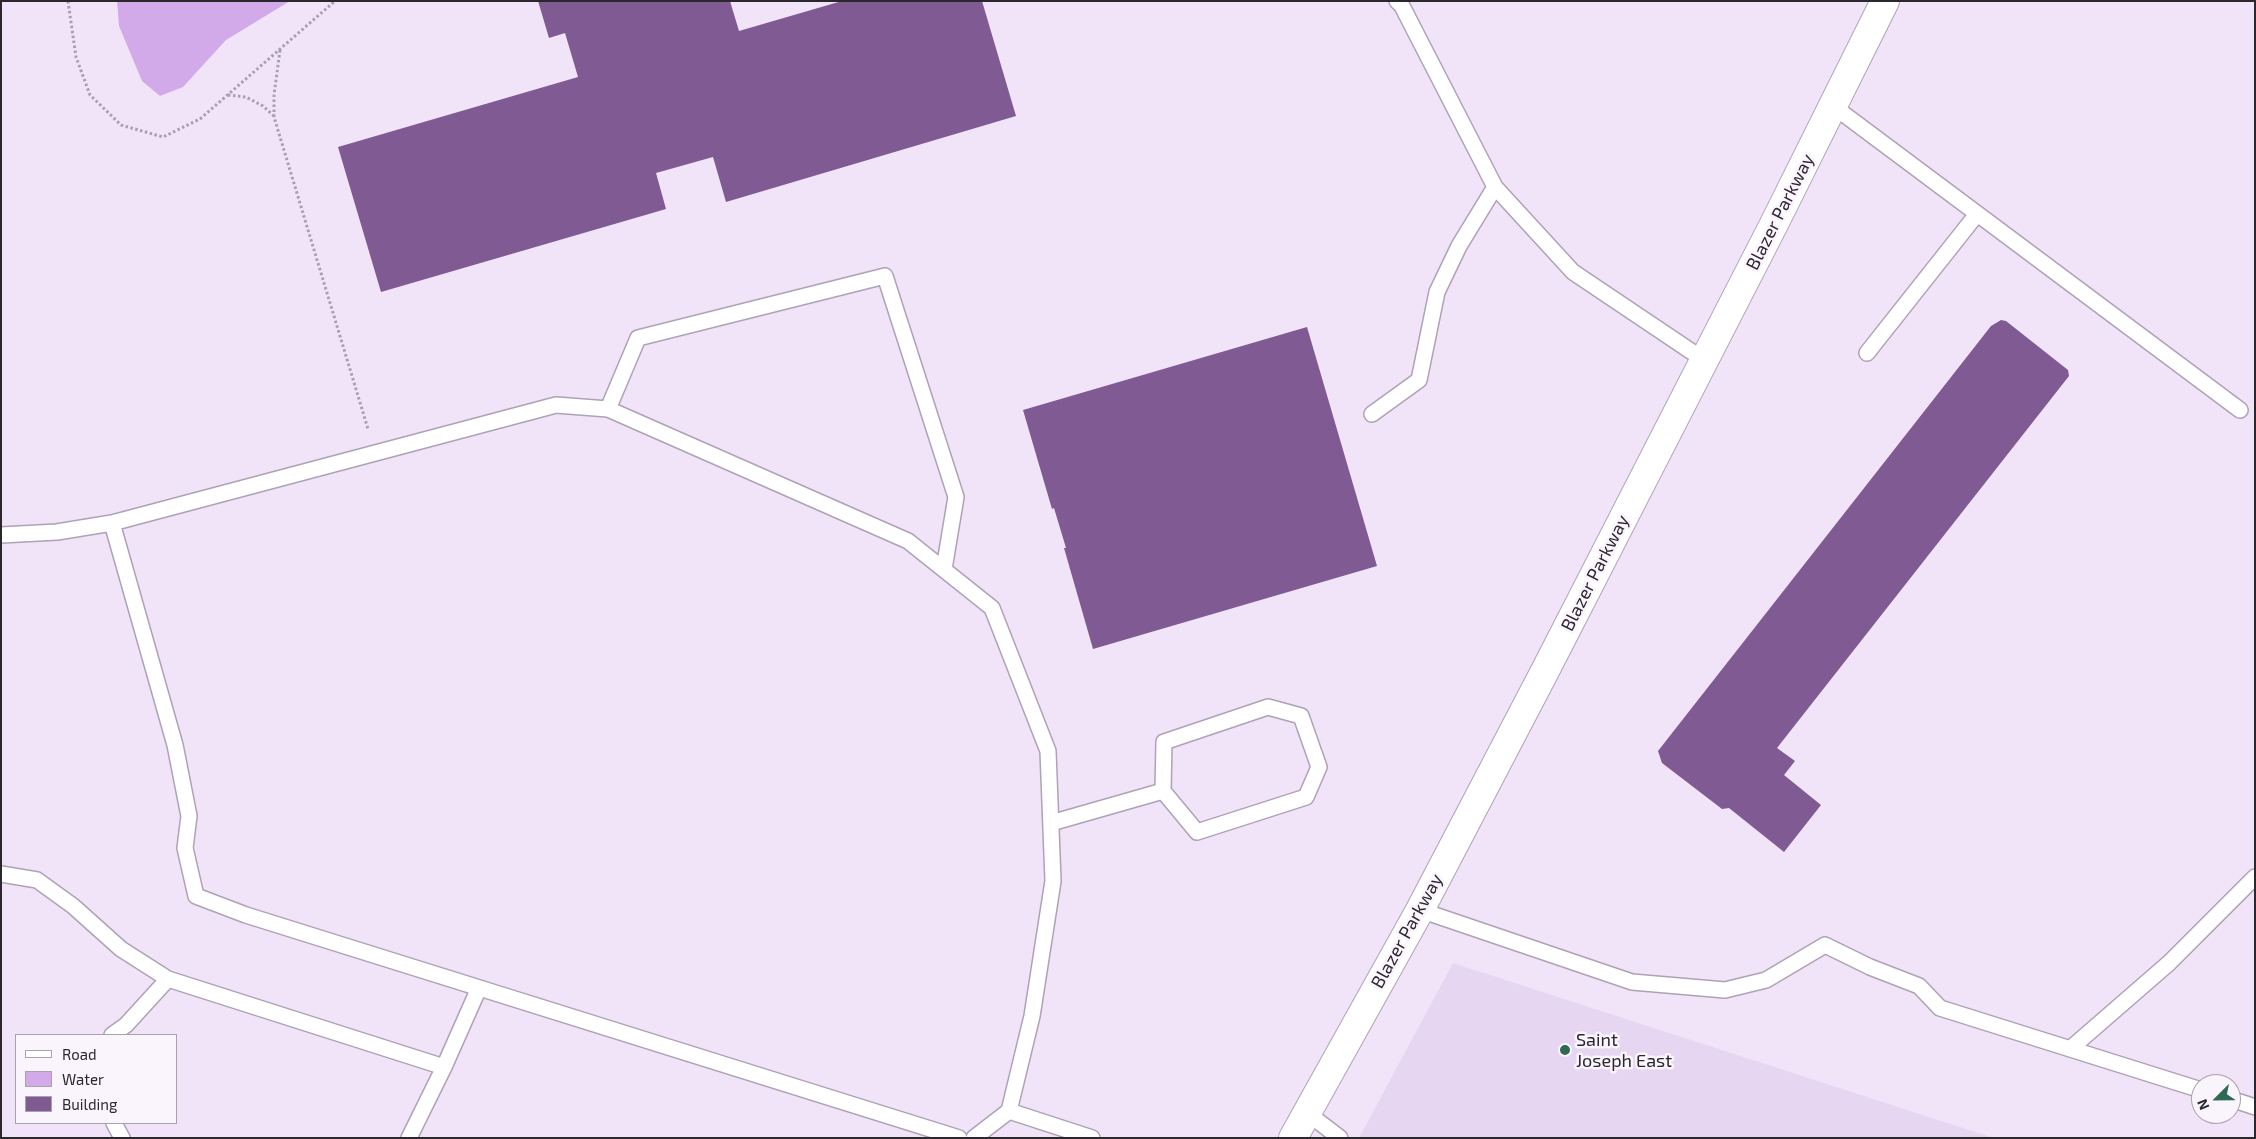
<!DOCTYPE html>
<style>
body{margin:0}
#map{position:relative;width:2256px;height:1139px;overflow:hidden;background:#f1e4f9;font-family:"Exo 2",sans-serif}
canvas{display:block}
.frame{position:absolute;inset:0;border:2px solid #2c272f;pointer-events:none}
.legend{position:absolute;left:15px;top:1034px;width:162px;height:90px;box-sizing:border-box;background:#faf4fd;border:1px solid #a8a2ab;margin:0;padding:6px 9px;list-style:none;font-size:15px;color:#2c272f}
.legend li{display:flex;align-items:center;gap:10px;height:25px}
.legend b{width:25px;border:1px solid #a8a2ab}
.north{position:absolute;left:2191px;top:1074px;width:50px;height:50px;box-sizing:border-box;background:#faf4fd;border:1px solid #a8a2ab;border-radius:50%;rotate:247deg;font-size:14px;font-weight:700;line-height:20px;text-align:center;color:#2c272f}
.north::after{content:'';display:block;margin:auto;width:18px;height:22px;background:#316a52;clip-path:polygon(50% 0,100% 100%,50% 72%,0 100%)}
</style>
<div id="map">
<canvas width="2256" height="1139"></canvas>
<div class="frame"></div>
<ul class="legend">
<li><b style="height:6px;background:#fff"></b>Road</li>
<li><b style="height:14px;background:#d3aae9"></b>Water</li>
<li><b style="height:14px;background:#805a93"></b>Building</li>
</ul>
<div class="north">N</div>
</div>
<script>
const c = document.querySelector('canvas').getContext('2d');
c.lineJoin = 'round';
function paint(path, color) { c.fillStyle = color; c.fill(path, 'evenodd'); }
const poly = rows => new Path2D(rows.map(r => 'M' + r).join(''));
function trace(path, color, width, dash) { c.strokeStyle = color; c.lineWidth = width; c.lineCap = dash ? 'butt' : 'round'; c.setLineDash(dash || []); c.stroke(path); }
function label(font, color, halo, rows, align = 'center') {
  c.font = font + ' "Exo 2",sans-serif'; c.lineWidth = 5; c.setLineDash([]); c.textBaseline = 'middle'; c.strokeStyle = halo; c.fillStyle = color; for (const [text, x, y, turn = 0] of rows) {
    c.save(); c.translate(x, y); c.rotate((+turn || 0) * Math.PI / 180); c.textAlign = isNaN(turn) ? turn : align; if (halo) c.strokeText(text, 0, 0); c.fillText(text, 0, 0); c.restore();
  }
}
paint(poly([
 [1453,963,1994,1138,1359,1138]
]), '#e7d6f1');
paint(poly([
 [117,1,290,1,226,40,183,87,160,96,142,81,119,26]
]), '#d3aae9');
paint(poly([
 [538,1,730,1,739,31,842,1,982,1,1016,116,726,202,713,157,656,173,666,209,381,292,338,147,578,77,565,33,549,38],
 [2001,320,2006,321,2068,370,2069,376,1777,748,1795,761,1784,775,1821,805,1784,852,1729,808,1722,809,1662,763,1658,751,1991,326],
 [1307,327,1377,566,1093,649,1064,548,1066,548,1054,508,1052,509,1023,410]
]), '#805a93');
const lane = poly([
 [1397,1,1402,6,1495,187,1573,272,1704,360],
 [1833,106,2240,410],
 [1867,353,1977,214],
 [608,409,638,338,885,276,956,497,944,569],
 [1372,414,1419,380,1437,292,1459,246,1495,187],
 [112,523,175,745,189,816,185,848,196,896,246,915,959,1138],
 [1,535,57,532,112,523,556,405,608,409,908,541,992,608,1048,751,1053,881,1032,1016,1009,1111],
 [1051,823,1163,791,1164,742,1268,707,1301,716,1319,767,1306,797,1197,832,1163,791],
 [1,874,37,880,73,906,121,949,168,979,444,1067],
 [1420,910,1632,982,1725,990,1766,980,1825,945,1870,967,1919,986,1940,1008,2201,1090],
 [112,1035,126,1025,168,979],
 [2070,1049,2169,963,2255,877],
 [2231,1099,2255,1107],
 [1306,1112,1340,1138],
 [114,1123,122,1138],
 [409,1138,444,1067,479,988],
 [974,1138,1009,1111,1092,1138]
]);
const secondary = poly([
 [1293,1138,1420,910,1546,669,1774,224,1885,1]
]);
trace(lane, '#aea2b5', 18);
trace(secondary, '#aea2b5', 30);
trace(poly([
 [68,1,76,57,90,95,121,125,163,137,200,119,335,1],
 [280,50,274,95,274,117,368,429],
 [228,95,246,97,263,106,274,116]
]), '#aa9fb0', 3, [2.5, 2.5]);
trace(lane, '#fff', 15);
trace(secondary, '#fff', 28);
for (const [x, y, r, color] of [
 [1565,1050,6,"#316a52"]
]) { const dot = new Path2D(); dot.arc(x, y, r, 0, 2 * Math.PI); c.fillStyle = color; c.fill(dot); trace(dot, '#faf4fd', 2); }
label('18px', '#2c272f', '#faf4fd', [
 ["Blazer Parkway",1780,212,-63],
 ["Blazer Parkway",1595,573,-63],
 ["Blazer Parkway",1407,931,-61]
]);
label('18px', '#2c272f', '#faf4fd', [
 ["Saint",1576,1040],
 ["Joseph East",1576,1061]
], 'left');
</script>
